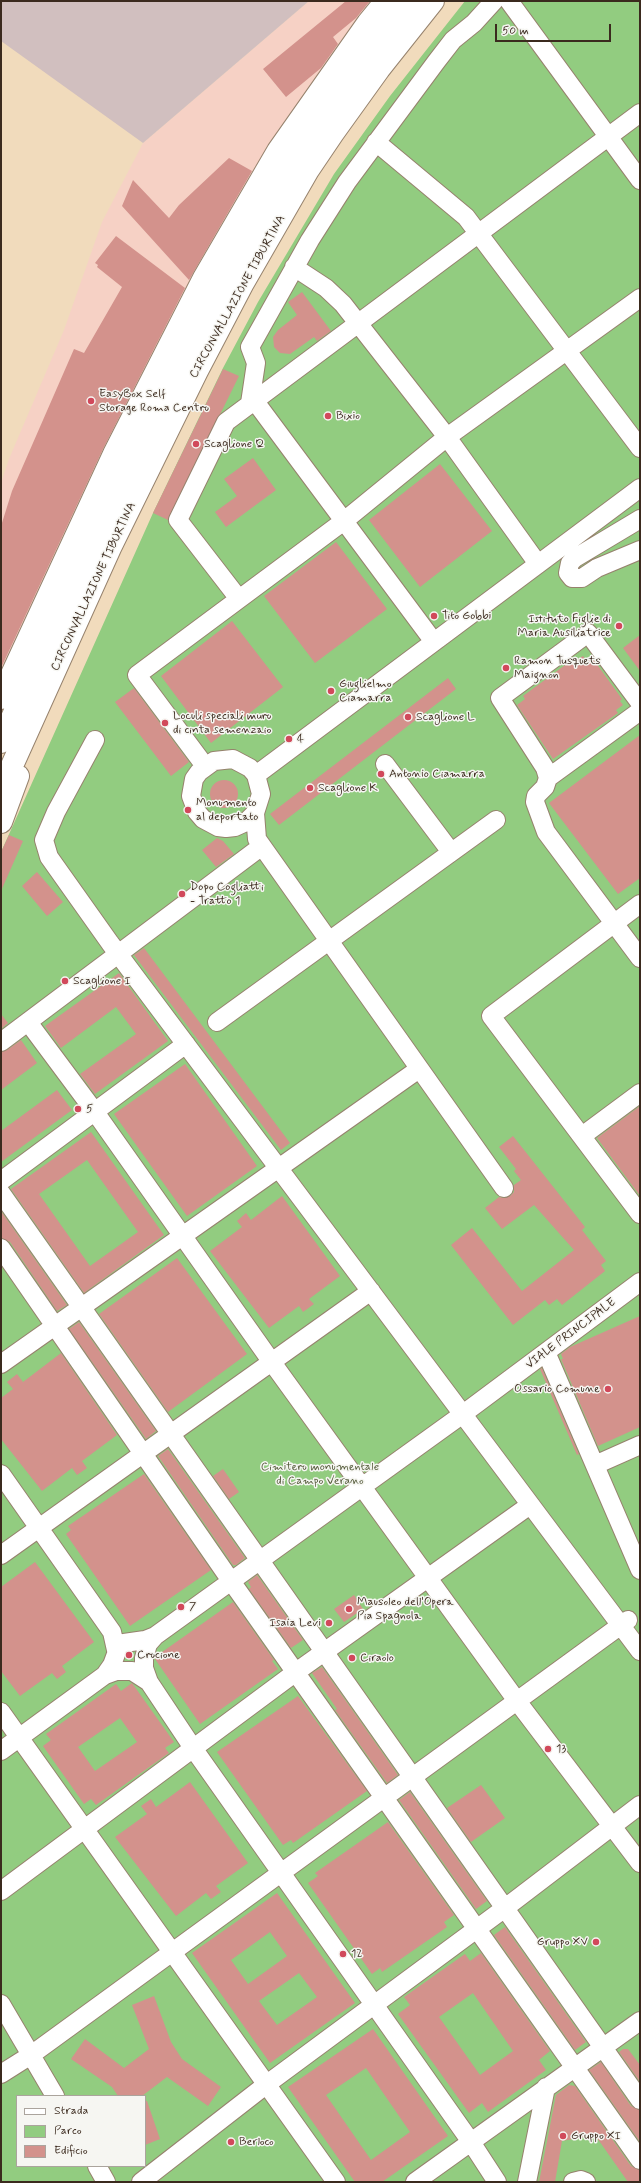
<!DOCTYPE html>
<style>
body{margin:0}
#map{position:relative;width:641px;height:2183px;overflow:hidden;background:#f1dbbc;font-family:Mynerve,sans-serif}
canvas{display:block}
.frame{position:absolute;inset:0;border:2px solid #3b2a1e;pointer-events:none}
.legend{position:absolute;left:16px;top:2095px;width:130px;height:72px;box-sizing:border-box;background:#f6f6f2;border:1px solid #aba49d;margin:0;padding:5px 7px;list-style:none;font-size:12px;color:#3b2a1e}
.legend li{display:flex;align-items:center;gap:8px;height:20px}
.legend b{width:20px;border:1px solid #aba49d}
.scale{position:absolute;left:495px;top:24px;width:116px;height:18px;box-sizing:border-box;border:2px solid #3b2a1e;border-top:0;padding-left:5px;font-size:12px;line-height:14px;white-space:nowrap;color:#3b2a1e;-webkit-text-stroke:3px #f6f6f2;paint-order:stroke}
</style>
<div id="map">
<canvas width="641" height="2183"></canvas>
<div class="frame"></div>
<ul class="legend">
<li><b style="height:5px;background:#fff"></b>Strada</li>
<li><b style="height:11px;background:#92cc80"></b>Parco</li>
<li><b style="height:11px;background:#d3928c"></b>Edificio</li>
</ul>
<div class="scale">50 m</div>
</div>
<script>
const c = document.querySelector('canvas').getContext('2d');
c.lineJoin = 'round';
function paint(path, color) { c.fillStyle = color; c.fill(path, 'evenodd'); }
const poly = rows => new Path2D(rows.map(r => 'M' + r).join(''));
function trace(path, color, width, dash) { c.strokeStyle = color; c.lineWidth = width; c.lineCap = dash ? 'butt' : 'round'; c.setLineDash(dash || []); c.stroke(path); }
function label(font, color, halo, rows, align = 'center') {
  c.font = font + ' Mynerve,sans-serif'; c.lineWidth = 3; c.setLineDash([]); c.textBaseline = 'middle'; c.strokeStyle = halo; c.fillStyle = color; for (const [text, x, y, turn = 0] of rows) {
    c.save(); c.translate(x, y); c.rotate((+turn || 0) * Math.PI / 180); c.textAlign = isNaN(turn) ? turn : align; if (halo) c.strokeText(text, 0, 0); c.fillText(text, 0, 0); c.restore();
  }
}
paint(poly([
 [309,1,379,1,1,681,1,483,9,459,64,330,102,222,143,143]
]), '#f6d1c5');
paint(poly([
 [1,1,309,1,143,143,1,41]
]), '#d1bfbf');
paint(poly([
 [465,1,640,1,640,2182,1,2182,1,852,153,513,223,368,258,302,334,174,390,96],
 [17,2096,145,2096,145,2166,17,2166]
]), '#92cc80');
paint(poly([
 [346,1,370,1,356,18,333,37,338,44,321,68,286,97,263,69],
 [229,158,252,171,189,280,122,206,133,180,169,218,179,205],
 [116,236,185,288,103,449,1,668,1,526,12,491,74,349,84,353,122,287,97,267,98,265,95,263],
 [302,292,331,331,317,341,314,337,290,354,280,353,274,347,273,337,278,330,297,315,288,302],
 [223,369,239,376,168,520,153,513],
 [253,458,276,490,226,527,215,512,237,496,224,479],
 [440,464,492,531,420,587,369,520],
 [336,542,387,609,315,663,264,596],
 [232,621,283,687,211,743,161,676],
 [640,635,640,671,623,648],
 [583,656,585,659,591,656,622,699,620,701,623,705,616,710,618,713,553,759,517,705,525,699,523,696,576,657,578,659],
 [448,678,456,689,279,825,270,814],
 [134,688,189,762,171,776,115,702],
 [640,735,640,878,618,894,549,803],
 '210 794a14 14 0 1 1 28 0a14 14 0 1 1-28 0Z',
 [9,835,23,841,1,891,1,852],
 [217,838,223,841,234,854,216,867,202,850],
 [37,872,63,902,47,916,22,886],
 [144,948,290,1143,281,1150,134,955],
 [119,973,168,1041,95,1094,80,1074,136,1034,116,1007,61,1048,45,1026],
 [1,1014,8,1023,1,1029],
 [21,1040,37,1063,1,1090,1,1052,7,1050],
 [185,1064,257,1166,187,1216,114,1114],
 [57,1090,72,1110,1,1162,1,1131],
 [640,1106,640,1196,597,1138],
 [91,1132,164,1235,84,1293,11,1189],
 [87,1160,138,1232,90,1266,39,1194],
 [513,1136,585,1227,582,1230,606,1261,601,1265,605,1271,562,1305,557,1299,549,1305,545,1300,513,1325,451,1245,472,1228,522,1291,574,1250,534,1205,502,1229,485,1208,499,1197,505,1198,510,1196,514,1192,514,1185,521,1180,514,1171,516,1169,499,1147],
 [282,1196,340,1276,309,1299,314,1304,303,1312,299,1306,269,1328,210,1251,242,1227,237,1221,246,1213,251,1220],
 [1,1211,67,1305,57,1311,10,1242,1,1238],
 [177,1258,247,1354,168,1412,99,1314],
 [640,1316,640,1427,598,1446,561,1359,563,1359,561,1354,570,1347],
 [79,1322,156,1431,146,1439,69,1329],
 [61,1353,117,1435,82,1461,87,1468,77,1475,72,1468,42,1491,1,1439,1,1398,13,1389,7,1382,17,1374,23,1382],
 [542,1368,579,1454,577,1455,540,1369],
 [168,1449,245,1558,236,1565,233,1565,158,1456],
 [223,1469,239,1492,229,1499,213,1476],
 [144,1474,211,1570,130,1626,66,1534,71,1530,68,1526],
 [35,1562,94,1642,62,1666,66,1672,57,1679,52,1673,20,1696,1,1671,1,1587],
 [257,1575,303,1640,291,1648,249,1589,251,1587,248,1582],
 [354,1595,363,1609,344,1622,334,1609],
 [233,1602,274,1660,272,1661,278,1669,200,1724,155,1659,155,1657],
 [322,1667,398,1775,387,1783,335,1710,337,1709,312,1673],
 [132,1683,174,1742,165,1748,169,1753,96,1805,91,1799,84,1804,43,1746,51,1740,46,1734,116,1684,121,1691],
 [120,1718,137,1742,95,1771,78,1747],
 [298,1696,367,1791,293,1843,291,1840,283,1845,217,1752],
 [190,1782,248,1863,216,1886,221,1892,211,1899,206,1893,176,1916,115,1837,147,1814,141,1806,151,1799,156,1807],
 [481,1785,505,1818,471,1842,447,1808],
 [410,1792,487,1901,476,1909,399,1800],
 [388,1822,454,1915,444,1922,447,1927,382,1972,380,1968,372,1974,308,1883,318,1876,315,1873],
 [277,1893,355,2003,270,2063,192,1953],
 [270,1932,287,1956,248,1984,231,1960],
 [299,1973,317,1997,277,2025,259,2001],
 [505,1927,586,2042,575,2050,494,1935],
 [481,1953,550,2051,539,2060,546,2070,488,2112,482,2103,469,2113,398,2014,410,2005,404,1997,465,1954,470,1961],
 [473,1993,513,2051,480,2075,439,2017],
 [154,1996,171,2042,182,2059,221,2087,208,2106,167,2077,142,2096,118,2096,112,2087,71,2059,85,2039,124,2068,149,2049,132,2005],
 [373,2029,448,2136,382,2182,355,2182,288,2087],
 [366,2068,410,2132,371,2160,326,2095],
 [623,2049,628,2049,640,2065,640,2082,619,2052],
 [601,2062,631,2106,640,2110,640,2142,589,2070],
 [569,2085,575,2086,631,2166,640,2170,640,2182,628,2182,595,2135,562,2141,555,2182,539,2182,556,2095],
 [145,2101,147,2101,160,2139,145,2145]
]), '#d3928c');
const minor = poly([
 [509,1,640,180],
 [376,142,466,217,640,448],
 [294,267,326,288,343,304,447,437,538,564],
 [254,400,434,642],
 [250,403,256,363,250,347,310,240,347,182,436,62,453,40,474,23,494,1],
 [640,519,575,558,570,563,568,573,572,578,582,578,597,568,640,550],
 [239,599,178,520,226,422,640,113],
 [588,633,640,703],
 [640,711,548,778,545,787,536,796,535,802,546,832,640,958],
 [95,740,56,812,44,840,49,857,110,943,640,1651],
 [385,764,451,852],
 [205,766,137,675,344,521,447,437,640,298],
 [256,775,640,488],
 [548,778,545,768,500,698,580,639],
 [255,813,246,822,235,827,226,828,218,827,203,819,197,812,191,796,194,779,199,772,214,761,233,759,250,768,256,775,261,794,255,813,257,839,504,1188],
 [640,904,491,1016,640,1214],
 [28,1022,95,1112,271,1361,517,1701,640,1863],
 [217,1022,496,820],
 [1,1042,262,846],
 [582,1136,640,1093],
 [1,1181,186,1044],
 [1,1193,640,2100],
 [1,1248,231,1581,640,2160],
 [546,1352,640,1570],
 [1,1364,419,1069],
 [595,1465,640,1445],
 [1,1474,112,1632,116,1650],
 [1,1555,371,1291],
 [155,1636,148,1644,144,1658,144,1668,149,1682,193,1748,471,2142,497,2182],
 [105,1675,116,1671,132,1671,149,1682],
 [1,1712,336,2182],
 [1,1751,105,1675,112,1665,119,1646,124,1643,145,1640,155,1636,463,1414,640,1282],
 [1,1891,296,1672,530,1505],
 [1,2004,55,2096],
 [1,2074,31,2055,628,1620],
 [97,2166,106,2182],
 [141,2182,267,2084,505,1908,640,1805],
 [415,2182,640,2021],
 [527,2182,546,2087],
 [573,2182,581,2180,586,2182]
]);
const highway = poly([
 [1,698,114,454,204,278,278,151,368,23,386,1],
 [1,742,130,459,228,269,292,160,321,115,363,56,408,1],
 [1,790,110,548,197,371,243,283,308,170,333,133,379,69,433,1],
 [1,822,18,776]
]);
trace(minor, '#96826d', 20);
trace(highway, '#96826d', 24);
trace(minor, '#fff', 18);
trace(highway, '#fff', 22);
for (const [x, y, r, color] of [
 [91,401,4,"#d1495b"],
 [328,416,4,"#d1495b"],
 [196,444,4,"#d1495b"],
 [434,616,4,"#d1495b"],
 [619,626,4,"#d1495b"],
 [506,668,4,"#d1495b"],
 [331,691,4,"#d1495b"],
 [408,717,4,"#d1495b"],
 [165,723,4,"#d1495b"],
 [289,739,4,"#d1495b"],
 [381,774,4,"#d1495b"],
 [310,788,4,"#d1495b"],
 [188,810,4,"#d1495b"],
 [182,894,4,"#d1495b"],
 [65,981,4,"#d1495b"],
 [78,1109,4,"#d1495b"],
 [608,1389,4,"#d1495b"],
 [181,1607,4,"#d1495b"],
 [349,1609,4,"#d1495b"],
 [329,1623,4,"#d1495b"],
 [129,1655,4,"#d1495b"],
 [352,1658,4,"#d1495b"],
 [548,1749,4,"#d1495b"],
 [596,1942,4,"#d1495b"],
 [343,1954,4,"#d1495b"],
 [563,2136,4,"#d1495b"],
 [231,2142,4,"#d1495b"]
]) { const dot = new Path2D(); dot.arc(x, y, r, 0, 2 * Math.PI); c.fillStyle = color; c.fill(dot); trace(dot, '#f6f6f2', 1.5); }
label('12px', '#3b2a1e', '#f6f6f2', [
 ["CIRCONVALLAZIONE TIBURTINA",238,297,-61],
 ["CIRCONVALLAZIONE TIBURTINA",94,587,-65],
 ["VIALE PRINCIPALE",571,1334,-37]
]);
label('12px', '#3b2a1e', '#f6f6f2', [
 ["EasyBox Self",99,394],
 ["Storage Roma Centro",99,408],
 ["Bixio",336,416],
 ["Scaglione Q",204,444],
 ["Tito Gobbi",442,616],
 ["Istituto Figlie di",611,619,"right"],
 ["Maria Ausiliatrice",611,633,"right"],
 ["Ramon Tusquets",514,661],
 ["Maignon",514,675],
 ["Giuglielmo",339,684],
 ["Ciamarra",339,698],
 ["Loculi speciali muro",173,716],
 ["di cinta semenzaio",173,730],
 ["Scaglione L",416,717],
 ["4",297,739],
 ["Antonio Ciamarra",389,774],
 ["Scaglione K",318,788],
 ["Monumento",196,803],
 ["al deportato",196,817],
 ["Dopo Cogliatti",190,887],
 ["- Tratto 1",190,901],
 ["Scaglione I",73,981],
 ["5",86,1109],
 ["Ossario Comune",600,1389,"right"],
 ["Mausoleo dell'Opera",357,1602],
 ["Pia Spagnola",357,1616],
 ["7",189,1607],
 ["Isaia Levi",321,1623,"right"],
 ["Crocione",137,1655],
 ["Ciraolo",360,1658],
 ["13",556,1749],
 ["Gruppo XV",588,1942,"right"],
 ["12",351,1954],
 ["Gruppo XI",571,2136],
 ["Berloco",239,2142]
], 'left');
label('12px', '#555b3b', '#f6f6f2', [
 ["Cimitero monumentale",320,1467],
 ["di Campo Verano",320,1481]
]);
</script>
